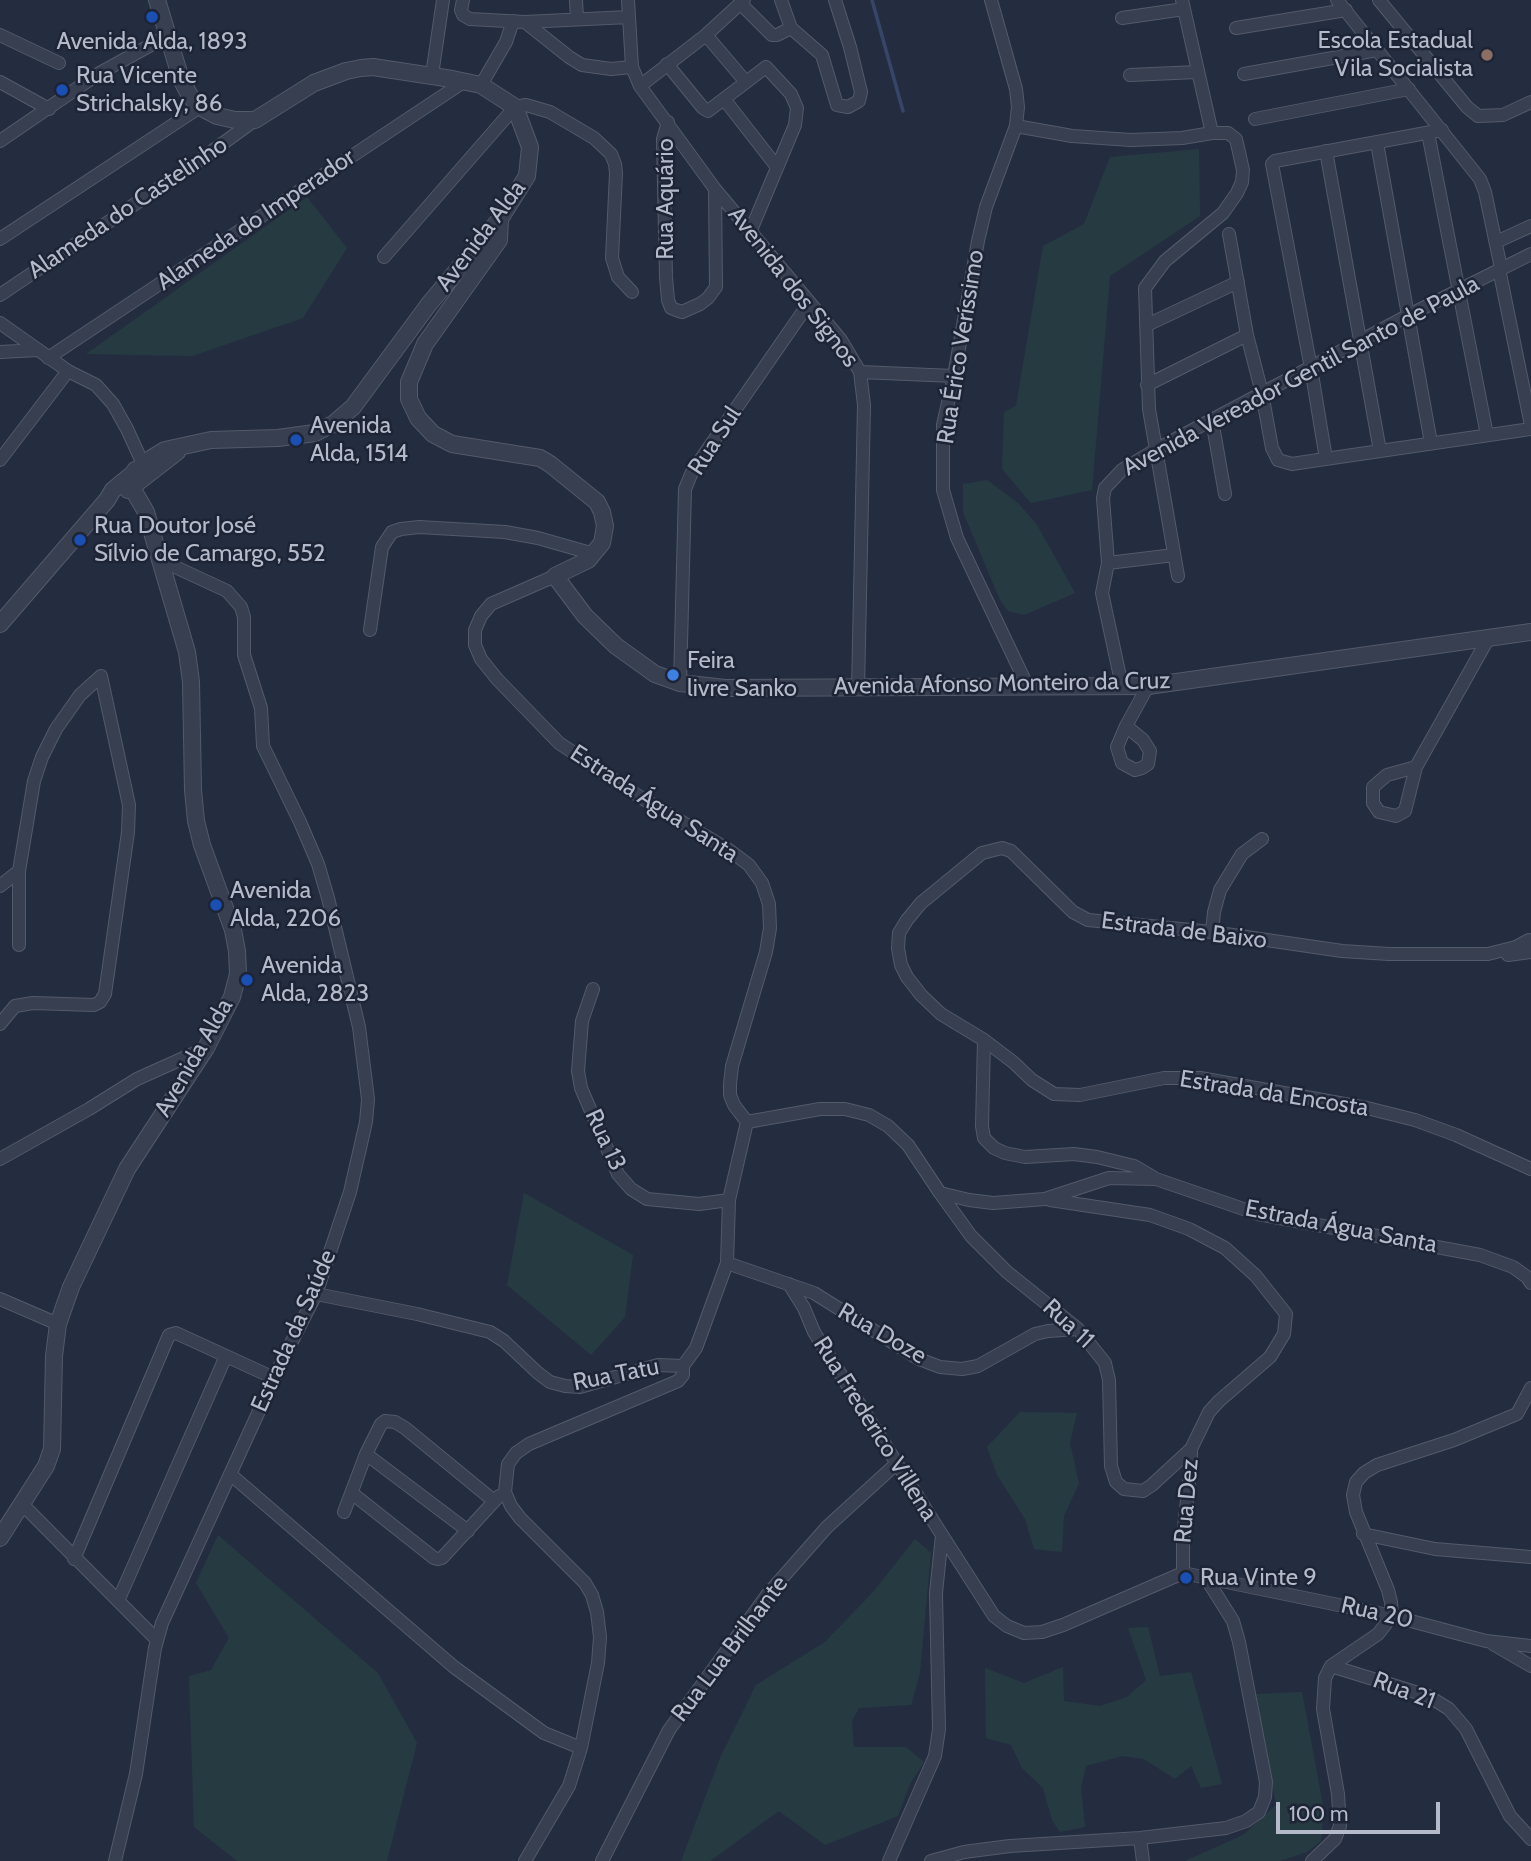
<!DOCTYPE html>
<meta charset="utf-8">
<style>
body{margin:0}
#map{position:relative;width:1531px;height:1861px;overflow:hidden;background:#242d40;font-family:Cabin,sans-serif}
canvas{display:block}
.scale{position:absolute;left:1276px;top:1802px;width:164px;height:32px;box-sizing:border-box;border:4px solid #b4baca;border-top:0;padding-left:9px;font-size:21px;line-height:24px;white-space:nowrap;color:#b4baca;-webkit-text-stroke:5px #1d2435;paint-order:stroke}
</style>
<div id="map">
<canvas width="1531" height="1861"></canvas>
<div class="scale">100 m</div>
</div>
<script>
const c = document.querySelector('canvas').getContext('2d');
c.lineJoin = 'round';
function paint(path, color) { c.fillStyle = color; c.fill(path, 'evenodd'); }
const poly = rows => new Path2D(rows.map(r => 'M' + r).join(''));
function trace(path, color, width, dash) { c.strokeStyle = color; c.lineWidth = width; c.lineCap = dash ? 'butt' : 'round'; c.setLineDash(dash || []); c.stroke(path); }
function label(font, color, halo, rows, align = 'center') {
  c.font = font + ' Cabin,sans-serif'; c.lineWidth = 5; c.setLineDash([]); c.textBaseline = 'middle'; c.strokeStyle = halo; c.fillStyle = color; for (const [text, x, y, turn = 0] of rows) {
    c.save(); c.translate(x, y); c.rotate((+turn || 0) * Math.PI / 180); c.textAlign = isNaN(turn) ? turn : align; if (halo) c.strokeText(text, 0, 0); c.fillText(text, 0, 0); c.restore();
  }
}
paint(poly([
 [1199,149,1200,216,1110,276,1092,490,1031,503,1002,469,1004,412,1016,406,1043,246,1084,224,1110,157],
 [307,197,347,248,303,318,192,356,86,354],
 [987,480,1018,503,1037,525,1075,593,1024,615,1008,611,1000,600,963,512,963,484],
 [524,1193,633,1255,625,1317,591,1355,507,1285],
 [1020,1412,1077,1413,1070,1443,1079,1483,1064,1516,1062,1552,1034,1549,1025,1519,997,1475,987,1447],
 [218,1535,378,1673,417,1743,387,1861,237,1861,194,1827,189,1676,211,1670,229,1638,196,1583],
 [915,1539,931,1553,920,1673,911,1705,859,1708,852,1721,854,1747,906,1747,924,1762,910,1784,898,1816,825,1845,779,1811,710,1861,681,1861,720,1758,756,1685,825,1642,873,1592],
 [1148,1627,1160,1676,1191,1672,1222,1784,1201,1788,1191,1766,1175,1779,1144,1759,1122,1756,1086,1766,1081,1787,1085,1827,1060,1832,1052,1820,1043,1788,1022,1768,1011,1745,986,1738,985,1668,1024,1683,1063,1667,1064,1701,1100,1706,1127,1697,1146,1680,1128,1628],
 [1302,1692,1324,1810,1321,1841,1307,1852,1280,1861,1185,1861,1243,1835,1276,1805,1256,1694]
]), '#263b41');
trace(poly([
 [872,0,903,111]
]), '#374668', 3.5);
const minor = poly([
 [463,0,461,10,463,15,470,19,525,22,629,17],
 [576,0,577,18],
 [628,0,632,67,640,86,715,189,841,340,860,372,864,405,858,689],
 [781,0,791,28,822,55,837,105,848,107,859,101,861,92,850,47,835,0],
 [991,0,1016,89,1018,107,1016,126,986,207,978,241,954,376,943,425,943,490,957,538,1027,685],
 [1337,0,1480,179,1485,192,1501,268],
 [1379,0,1467,107,1478,116,1503,115,1531,102],
 [741,4,772,35,777,35,791,28],
 [1122,18,1184,9],
 [525,22,569,57,582,65,611,69,632,67],
 [1236,28,1346,10],
 [0,35,59,63],
 [706,35,745,81],
 [667,64,703,108,708,111,766,67,791,94,797,108,795,125,751,230],
 [1244,74,1377,50],
 [432,75,443,0],
 [1130,75,1197,72],
 [0,82,49,109],
 [481,85,506,42,513,21],
 [640,86,706,35,744,0],
 [724,99,777,167],
 [1255,119,1409,89],
 [668,122,663,139,666,277,668,300,671,308,676,310,682,312,700,304,708,298,716,287,715,189],
 [1016,126,1072,136,1131,140,1182,138,1212,133],
 [1428,133,1487,435],
 [0,141,98,74,169,35],
 [1377,143,1431,443],
 [1326,151,1380,451],
 [1229,234,1247,335,1262,393,1272,448,1278,460,1292,464,1305,462,1531,429],
 [0,239,200,107],
 [1496,242,1531,226],
 [384,257,515,107,526,105,550,112,594,138,611,154,615,164,616,173,612,258,618,277,632,292],
 [1499,269,1531,425],
 [0,295,193,165,255,120],
 [0,323,68,371,96,385,113,404,127,429,143,464],
 [1147,325,1238,282],
 [0,352,38,350],
 [48,358,465,81],
 [860,372,954,376],
 [1147,385,1247,335],
 [1212,420,1225,494],
 [1326,459,1311,368,1272,164,1275,161,1442,130],
 [0,460,68,371],
 [1108,563,1174,555],
 [555,576,491,604,481,616,475,630,475,645,481,659,497,679,559,743,640,797,729,850,749,865,762,883,769,904,770,928,766,952,732,1066,730,1084,730,1095,734,1105,747,1122,820,1109,845,1109,869,1115,888,1126,908,1145,940,1193,969,1200,993,1203,1045,1199,1109,1178,1156,1179,1258,1214,1480,1255,1513,1267,1527,1277,1531,1283],
 [1178,576,1149,409,1145,288,1165,261,1223,213,1237,193,1242,182,1243,170,1236,139,1228,133,1212,133,1182,0],
 [370,630,382,547,392,532,401,529,419,527,505,532,538,538,594,554],
 [680,683,685,489,692,472,809,303],
 [1122,686,1102,593,1108,563,1103,498,1105,488,1122,470,1157,449,1409,315,1531,254],
 [1126,726,1143,740,1150,751,1148,764,1142,768,1135,770,1122,763,1117,747,1126,726,1148,686],
 [1416,767,1387,775,1373,787,1373,803,1379,812,1396,816,1405,811,1416,767,1488,639],
 [0,886,19,871],
 [1212,932,1214,912,1220,890,1242,854,1262,839],
 [19,945,19,871,34,781,42,757,56,729,80,695,101,676],
 [1508,955,1531,952],
 [593,989,582,1021,578,1071,581,1088,618,1174,631,1189,647,1199,699,1204,729,1200],
 [0,1024,15,1006,33,1003,94,1005,100,1002,105,994,128,832,129,805,101,676],
 [984,1040,1013,1062,1032,1080,1054,1094,1080,1095,1164,1078,1200,1078,1367,1108,1415,1120,1456,1135,1531,1169],
 [0,1159,89,1109,137,1079,206,1048],
 [1153,1177,1134,1166,1097,1157,1074,1154,1025,1157,1005,1153,994,1148,984,1138,982,1126,984,1040,941,1014,921,995,907,977,901,965,898,948,899,933,907,920,921,903,982,853,1002,848,1011,851,1073,912,1088,920,1212,932,1342,951,1389,954,1488,954,1516,947,1529,940],
 [940,1193,971,1236,1007,1272,1078,1329,1105,1363,1109,1380,1111,1466,1116,1482,1124,1489,1143,1491,1152,1485,1191,1449],
 [727,1263,814,1293,919,1359,940,1367,962,1369,978,1366,1035,1334,1048,1331,1078,1329],
 [789,1284,804,1308,814,1332,942,1535,936,1593,939,1729,935,1756,889,1861],
 [316,1294,417,1314,490,1332,504,1341,538,1373,550,1382,565,1386,580,1387,658,1365,683,1366,696,1348,727,1263,729,1200,747,1122],
 [0,1299,58,1324],
 [366,1454,468,1531],
 [230,1474,454,1667,544,1733,581,1748],
 [353,1494,434,1558,438,1559,442,1558,499,1496],
 [22,1504,157,1640],
 [344,1512,366,1454,381,1424,385,1421,395,1422,405,1428,494,1501],
 [1363,1534,1435,1549,1531,1557],
 [942,1535,994,1616,1007,1626,1024,1633,1042,1632,1063,1625,1183,1573,1183,1537,1191,1463,1191,1449,1209,1412,1219,1401,1270,1357,1284,1334,1286,1314,1256,1276,1225,1248,1189,1229,1150,1215,1050,1200],
 [74,1559,169,1335,176,1333,274,1378],
 [1183,1573,1392,1616,1486,1641,1531,1646],
 [118,1601,226,1356],
 [1493,1644,1531,1666],
 [1331,1666,1428,1696,1449,1709,1466,1729,1510,1816,1531,1839],
 [1140,1838,1143,1861],
 [115,1861,136,1774,155,1648,162,1623,281,1363,316,1294,350,1192,366,1122,368,1099,359,1027,328,898,318,864,300,822,263,746,261,708,244,655,244,617,241,607,227,591,158,559],
 [525,1861,569,1786,581,1748,598,1663,600,1637,597,1612,592,1595,585,1583,520,1518,511,1506,505,1492,508,1464,516,1453,529,1444,678,1381,683,1375,683,1366],
 [602,1861,669,1730,767,1595,827,1527,896,1464],
 [931,1861,964,1852,1010,1846,1140,1838,1226,1828,1246,1821,1259,1812,1265,1797,1266,1782,1239,1642,1233,1621,1206,1578],
 [1312,1861,1335,1839,1340,1826,1338,1794,1323,1709,1325,1678,1331,1666,1378,1634,1392,1616,1391,1602,1388,1590,1356,1512,1353,1495,1356,1482,1364,1473,1377,1465,1454,1440,1517,1414,1531,1388]
]);
const tertiary = poly([
 [500,219,499,240,425,344,409,382,409,399,418,418,433,434,452,444,540,458,550,464,597,502,602,512,605,526,602,543,588,560,555,576,585,616,616,646,655,674,680,683,725,688,1148,686,1531,632],
 [128,490,177,452],
 [0,624,107,500,113,490,152,458,165,450,211,440,278,438,315,433,333,424,353,407,429,304,500,219,527,176,530,147,515,107,481,85,452,79,373,67,361,68,346,71,314,83,255,120,235,120,217,116,200,107,190,96,181,79,157,0],
 [0,1538,46,1466,52,1449,54,1356,58,1324,71,1287,127,1169,206,1048,232,997,238,974,237,951,233,930,202,845,196,821,193,790,191,682,187,652,146,512,132,488,135,470]
]);
trace(minor, '#535a6a', 14);
trace(tertiary, '#535a6a', 18);
trace(minor, '#383f50', 12);
trace(tertiary, '#383f50', 16);
for (const [x, y, r, color] of [
 [152,17,7,"#1a4fb4"],
 [1487,55,7,"#8d6e63"],
 [62,90,7,"#1a4fb4"],
 [296,440,7,"#1a4fb4"],
 [80,540,7,"#1a4fb4"],
 [673,675,7,"#3f7fe0"],
 [216,905,7,"#1a4fb4"],
 [247,980,7,"#1a4fb4"],
 [1186,1578,7,"#1a4fb4"]
]) { const dot = new Path2D(); dot.arc(x, y, r, 0, 2 * Math.PI); c.fillStyle = color; c.fill(dot); trace(dot, '#1d2435', 2.5); }
label('24px', '#b4baca', '#1d2435', [
 ["Escola Estadual",1473,41,"right"],
 ["Vila Socialista",1473,69,"right"],
 ["Avenida Alda, 1893",152,42,"center"],
 ["Rua Vicente",76,76],
 ["Strichalsky, 86",76,104],
 ["Avenida",310,426],
 ["Alda, 1514",310,454],
 ["Rua Doutor José",94,526],
 ["Sílvio de Camargo, 552",94,554],
 ["Feira",687,661],
 ["livre Sanko",687,689],
 ["Avenida",230,891],
 ["Alda, 2206",230,919],
 ["Avenida",261,966],
 ["Alda, 2823",261,994],
 ["Rua Vinte 9",1200,1578]
], 'left');
label('24px', '#b4baca', '#1d2435', [
 ["Rua Aquário",666,199,-90],
 ["Alameda do Castelinho",128,208,-34],
 ["Alameda do Imperador",256,220,-34],
 ["Avenida Alda",481,236,-53],
 ["Avenida dos Signos",793,287,52],
 ["Rua Érico Veríssimo",961,347,-81],
 ["Avenida Vereador Gentil Santo de Paula",1301,376,-28],
 ["Rua Sul",715,441,-57],
 ["Avenida Afonso Monteiro da Cruz",1002,684,-1],
 ["Estrada Água Santa",654,804,33],
 ["Estrada de Baixo",1184,931,7],
 ["Avenida Alda",194,1058,-60],
 ["Estrada da Encosta",1274,1094,9],
 ["Rua 13",605,1140,65],
 ["Estrada Água Santa",1341,1227,11],
 ["Rua 11",1068,1324,43],
 ["Estrada da Saúde",294,1331,-66],
 ["Rua Doze",882,1334,30],
 ["Rua Tatu",616,1375,-11],
 ["Rua Frederico Villena",875,1429,58],
 ["Rua Dez",1187,1501,-85],
 ["Rua 20",1377,1613,13],
 ["Rua Lua Brilhante",730,1649,-53],
 ["Rua 21",1404,1691,21]
]);
</script>
